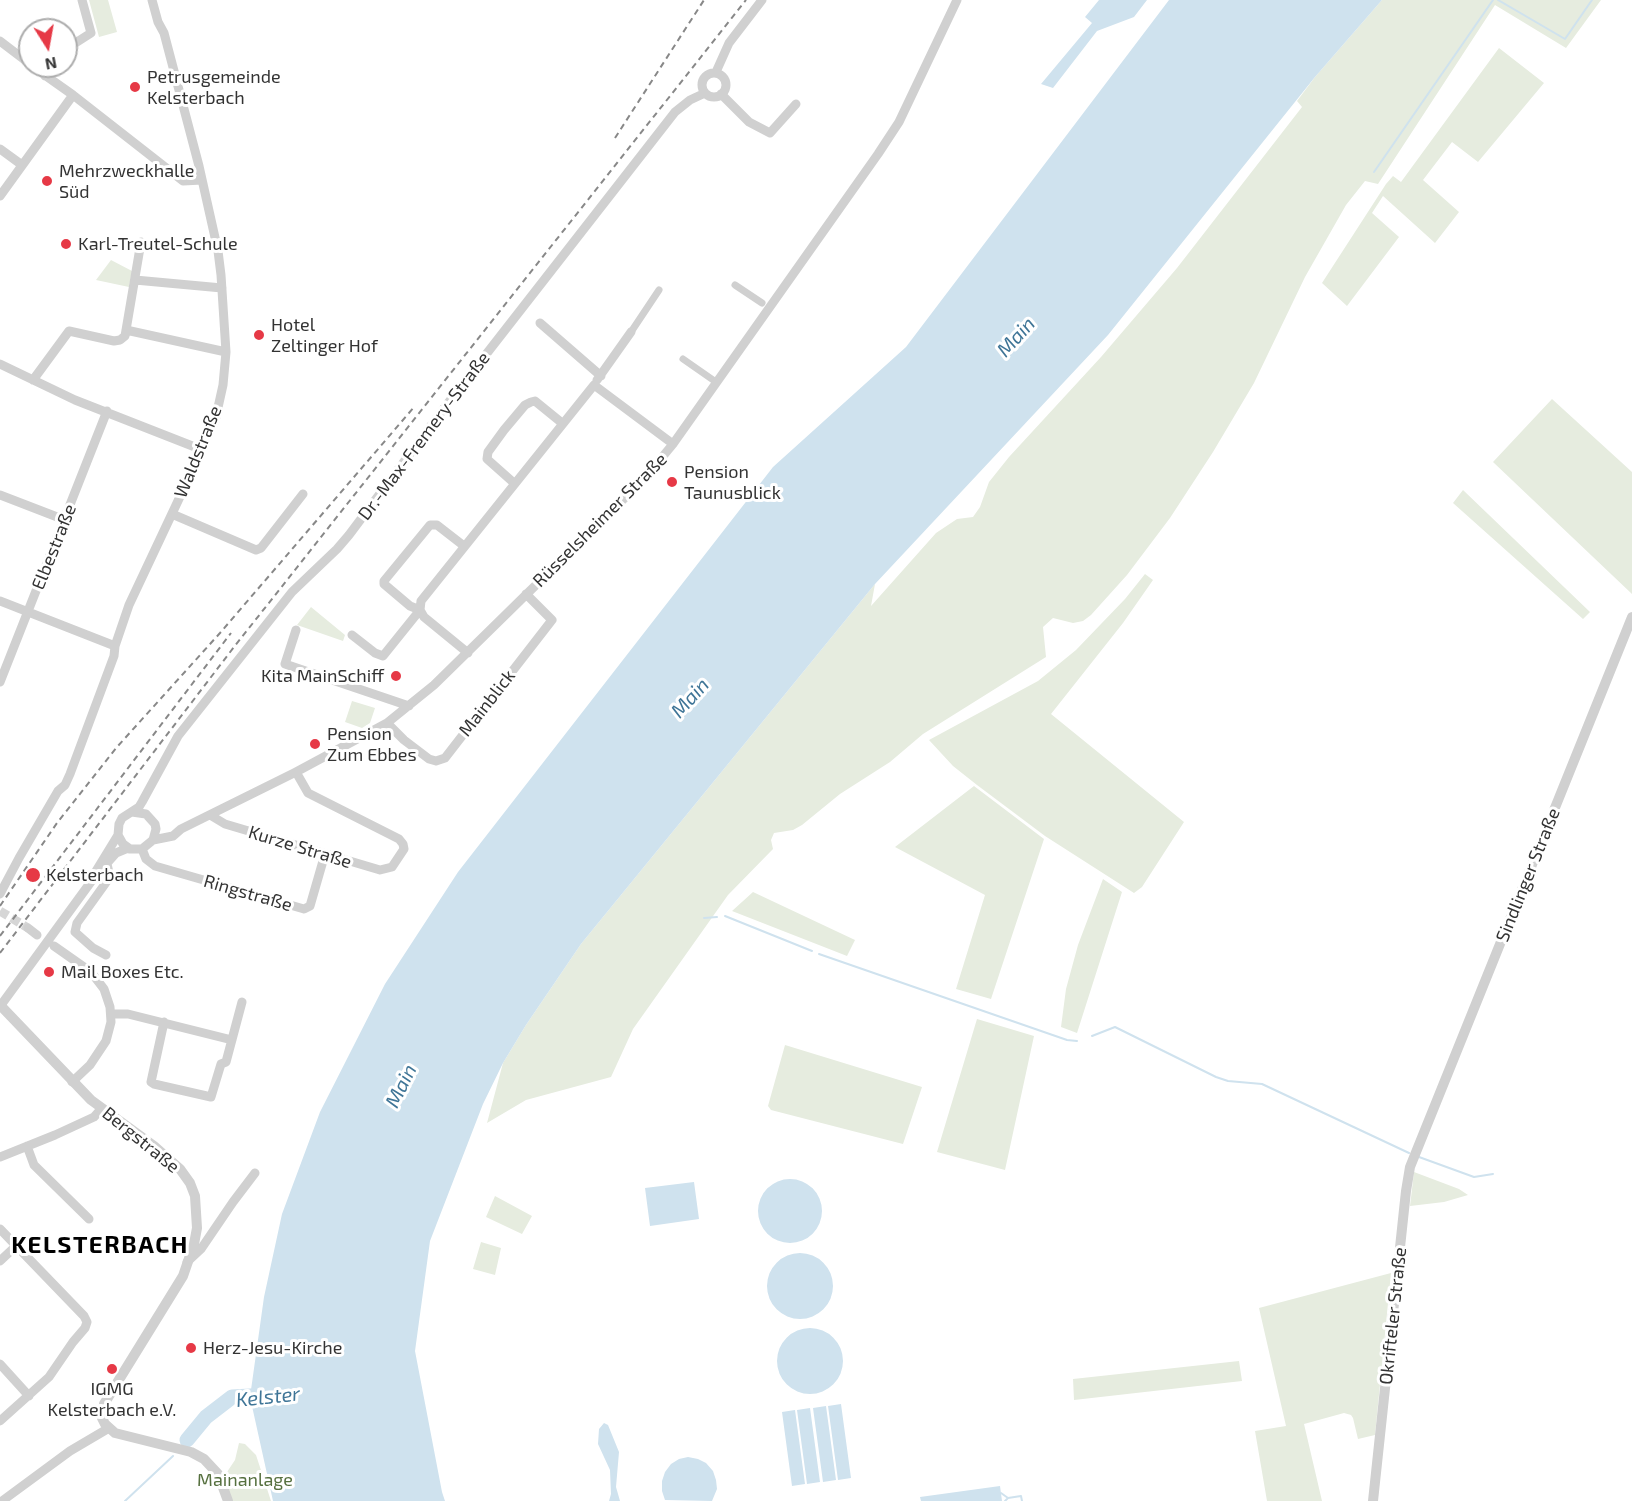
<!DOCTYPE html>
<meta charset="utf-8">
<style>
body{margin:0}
#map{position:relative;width:1632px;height:1501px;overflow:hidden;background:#fff;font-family:"Exo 2",sans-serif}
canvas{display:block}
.north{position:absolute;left:18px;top:18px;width:60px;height:60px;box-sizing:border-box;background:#fff;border:2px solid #adadad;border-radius:50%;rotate:169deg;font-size:16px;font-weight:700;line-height:24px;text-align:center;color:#333}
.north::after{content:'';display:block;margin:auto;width:21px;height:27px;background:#e63946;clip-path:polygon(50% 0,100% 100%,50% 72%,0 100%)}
</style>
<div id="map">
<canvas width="1632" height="1501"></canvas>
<div class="north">N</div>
</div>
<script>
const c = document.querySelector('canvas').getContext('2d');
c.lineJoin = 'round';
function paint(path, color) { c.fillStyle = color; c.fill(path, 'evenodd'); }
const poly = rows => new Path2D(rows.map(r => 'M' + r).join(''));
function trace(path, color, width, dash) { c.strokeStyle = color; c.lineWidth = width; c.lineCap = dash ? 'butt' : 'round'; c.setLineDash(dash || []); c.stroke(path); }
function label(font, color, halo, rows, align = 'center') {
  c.font = font + ' "Exo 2",sans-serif'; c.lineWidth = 6; c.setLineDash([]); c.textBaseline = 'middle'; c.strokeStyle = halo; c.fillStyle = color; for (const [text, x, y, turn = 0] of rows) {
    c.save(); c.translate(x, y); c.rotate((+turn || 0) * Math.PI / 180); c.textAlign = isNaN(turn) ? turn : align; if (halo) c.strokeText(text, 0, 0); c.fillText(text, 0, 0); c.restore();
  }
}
paint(poly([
 [89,0,108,0,117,32,99,37],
 [1382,0,1601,0,1566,48,1495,5,1378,184,1365,181,1346,205,1305,277,1254,383,1213,452,1170,518,1127,575,1091,615,1083,621,1073,623,1053,618,1043,627,1046,657,923,734,890,762,840,794,802,825,793,830,774,833,771,840,773,849,728,895,633,1029,611,1077,526,1100,487,1123,503,1063,526,1025,581,944,875,584,871,606,936,533,957,519,973,517,980,507,989,482,1009,457,1101,357,1177,268,1302,107,1297,101,1315,77],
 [1499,48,1544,83,1478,162,1452,142,1423,180,1459,212,1435,243,1383,196,1372,213,1399,237,1347,306,1322,283,1386,184,1393,176,1401,182],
 [111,260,132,271,129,287,96,280],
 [1552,399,1632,472,1632,594,1493,462],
 [1463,490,1590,612,1583,619,1453,503],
 [1145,574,1153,580,1123,623,1051,714,1184,822,1142,887,1134,893,1045,836,977,785,953,766,929,740,1038,681,1076,650,1125,599],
 [311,607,345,635,343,641,297,625],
 [352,701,375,708,370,723,362,728,345,722],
 [974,786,1044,839,991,999,956,989,985,895,895,847],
 [1103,879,1122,892,1077,1033,1061,1027,1066,989,1078,945],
 [753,892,855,940,847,956,732,911],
 [977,1019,1034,1036,1005,1170,937,1152],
 [785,1045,922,1087,903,1144,771,1110,768,1106],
 [1414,1172,1459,1189,1468,1195,1444,1202,1410,1206],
 [495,1196,532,1216,522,1234,486,1217],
 [481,1242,501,1248,495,1275,473,1269],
 [1391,1273,1375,1435,1358,1439,1353,1418,1351,1415,1344,1413,1304,1424,1322,1501,1267,1501,1255,1431,1286,1426,1259,1308],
 [1239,1361,1242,1381,1074,1400,1073,1379],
 [239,1443,245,1444,256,1455,271,1501,231,1501,225,1475,235,1460]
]), '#e6ecdf');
paint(poly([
 [1099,0,1147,0,1134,17,1097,31,1053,88,1041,84,1092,23,1085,17],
 [1169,0,1382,0,1315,77,1108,335,875,584,581,944,526,1025,503,1063,483,1104,430,1241,415,1351,442,1492,445,1501,273,1501,250,1397,264,1297,282,1214,320,1112,385,984,458,872,773,467,906,347],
 '758 1211a32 32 0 1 1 64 0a32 32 0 1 1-64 0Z',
 [694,1182,699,1219,650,1226,645,1188],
 '767 1286a33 33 0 1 1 66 0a33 33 0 1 1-66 0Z',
 '777 1361a33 33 0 1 1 66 0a33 33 0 1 1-66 0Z',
 [841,1404,851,1478,838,1480,828,1406],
 [826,1406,836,1480,823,1482,813,1408],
 [810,1408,820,1482,807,1484,797,1410],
 [795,1410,805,1484,792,1486,782,1412],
 [604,1423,608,1425,619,1452,616,1487,620,1501,609,1501,611,1494,610,1470,598,1444,599,1429],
 [688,1457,698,1459,706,1463,713,1471,716,1480,717,1489,712,1501,665,1500,662,1491,662,1481,665,1472,671,1464,679,1459],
 [1000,1486,1002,1501,921,1501,920,1497]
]), '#cfe2ee');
trace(poly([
 [1498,0,1565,39,1592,0],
 [1374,172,1493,0],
 [725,916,812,951],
 [704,918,717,917],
 [819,954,1067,1040,1077,1041],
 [1092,1036,1115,1027,1216,1077,1228,1081,1262,1084,1409,1153],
 [1419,1157,1474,1177,1493,1174],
 [1001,1493,1008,1498],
 [125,1501,173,1456],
 [1005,1501,1008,1498,1021,1496,1022,1501]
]), '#cfe2ee', 2);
trace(poly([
 [187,1440,206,1417,232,1397,268,1395]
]), '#cfe2ee', 15);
trace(poly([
 [0,911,28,928]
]), '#d6d6d6', 9, [9, 4.5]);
trace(poly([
 [735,285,762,303],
 [631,332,659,290],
 [683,359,716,382]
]), '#d0d0d0', 7);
trace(poly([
 [0,41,30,64],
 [66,49,91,33,82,0],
 [32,66,73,95,183,181,202,180],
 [716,72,729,43,762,0],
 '702 85a12 12 0 1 1 24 0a12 12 0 1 1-24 0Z',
 [45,76,53,66],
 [721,94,749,122,770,133,796,104],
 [0,149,22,165],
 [0,196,73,95],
 [135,280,222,288],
 [540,323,601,376],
 [126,330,226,352],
 [0,364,75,400,200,449],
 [33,380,69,331,114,341,120,340,125,336,141,242],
 [597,380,631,332],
 [514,483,487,459,488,452,504,430,525,405,531,402,535,401,562,423],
 [0,495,65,520],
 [172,514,256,550,261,548,303,494],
 [0,601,115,646],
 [296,630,285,664,409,706],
 [352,635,375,653,383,656,420,610,410,606,384,584,384,581,430,525,437,525,464,546],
 [468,653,424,617,420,610,421,601,594,385,673,444],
 [0,682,107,411],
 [387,723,404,740,429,759,436,761,445,758,552,620,526,594],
 [132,812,146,814,155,824,156,829,153,840,142,849,130,849,123,844,118,835,119,824,122,818,139,807,142,802,178,736,292,592,337,549,349,535,445,407,675,112,690,100,705,93],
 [210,815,225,824,380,870,392,867,404,849,403,844,399,839,312,795,308,793,296,772],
 [153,840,173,836,181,829,296,772,387,723,434,685,645,478,673,444,878,154,899,122,957,0],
 [142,849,146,859,155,866,304,909,310,906,325,854],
 [96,871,118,835],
 [0,894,19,858,58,791,65,785,70,774,114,656,115,646,129,605,193,469,200,449,215,421,223,385,226,352,221,275,218,251,199,166,164,33,158,22,152,0],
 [28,928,37,935],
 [54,946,91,972,104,989,110,1007,111,1022,106,1041,90,1065,72,1082],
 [106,955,93,948,75,932,77,923,110,877,107,864],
 [1,1005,93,879,116,853,128,848],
 [111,1014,128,1014,232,1040],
 [164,1022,151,1082,154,1084,211,1097,221,1064,226,1062,242,1002],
 [27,1146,34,1165,89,1219],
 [0,1157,55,1135,94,1117,102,1108],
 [0,1229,84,1316,87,1322,85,1328,73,1342,49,1377,0,1421],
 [0,1261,16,1246],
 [187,1262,201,1249,233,1202,255,1173],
 [0,1364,29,1396],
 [2,1501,70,1451,109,1428]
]), '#d0d0d0', 9);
trace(poly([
 [0,1005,91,1100,154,1146,180,1169,190,1183,195,1196,197,1228,194,1244,183,1276,104,1404,102,1418,105,1424,115,1433,191,1452,204,1459,218,1474,228,1501],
 [1373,1501,1406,1191,1410,1167,1632,617]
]), '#d0d0d0', 10);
trace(poly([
 [615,138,704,0],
 [0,906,57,823,117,747,220,633,415,406],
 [0,936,231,633],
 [0,953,234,647,746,0]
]), '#888', 2, [6, 4.5]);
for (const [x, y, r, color] of [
 [135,87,6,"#e63946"],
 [47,181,6,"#e63946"],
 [66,244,6,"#e63946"],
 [259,335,6,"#e63946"],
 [672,482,6,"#e63946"],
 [396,676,6,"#e63946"],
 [315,744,6,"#e63946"],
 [33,875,8,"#e63946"],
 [49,972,6,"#e63946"],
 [191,1348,6,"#e63946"],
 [112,1369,6,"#e63946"]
]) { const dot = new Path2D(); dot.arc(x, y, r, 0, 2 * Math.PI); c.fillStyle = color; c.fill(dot); trace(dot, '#fff', 2); }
label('18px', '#333', '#fff', [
 ["Petrusgemeinde",147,77],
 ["Kelsterbach",147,98],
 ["Mehrzweckhalle",59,171],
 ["Süd",59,192],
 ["Karl-Treutel-Schule",78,244],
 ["Hotel",271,325],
 ["Zeltinger Hof",271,346],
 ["Pension",684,472],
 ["Taunusblick",684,493],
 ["Kita MainSchiff",384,676,"right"],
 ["Pension",327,734],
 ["Zum Ebbes",327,755],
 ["Kelsterbach",46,875],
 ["Mail Boxes Etc.",61,972],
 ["Herz-Jesu-Kirche",203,1348],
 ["IGMG",112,1389,"center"],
 ["Kelsterbach e.V.",112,1410,"center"]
], 'left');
label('18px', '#333', '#fff', [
 ["Dr.-Max-Fremery-Straße",424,436,-53],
 ["Waldstraße",198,452,-68],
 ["Rüsselsheimer Straße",600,520,-45],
 ["Elbestraße",54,547,-68],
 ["Mainblick",487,703,-52],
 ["Kurze Straße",300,847,17],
 ["Sindlinger Straße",1528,875,-68],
 ["Ringstraße",248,893,16],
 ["Bergstraße",141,1140,39],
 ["Okrifteler Straße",1393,1316,-84]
]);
label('18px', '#56703f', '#fff', [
 ["Mainanlage",245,1480]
]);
label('italic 20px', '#3f7597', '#fff', [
 ["Main",1016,337,-48],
 ["Main",690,698,-48],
 ["Main",401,1086,-64],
 ["Kelster",268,1397,-6]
]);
c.letterSpacing = '1.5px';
label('bold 24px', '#000', '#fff', [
 ["KELSTERBACH",100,1245]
]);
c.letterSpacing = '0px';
</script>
